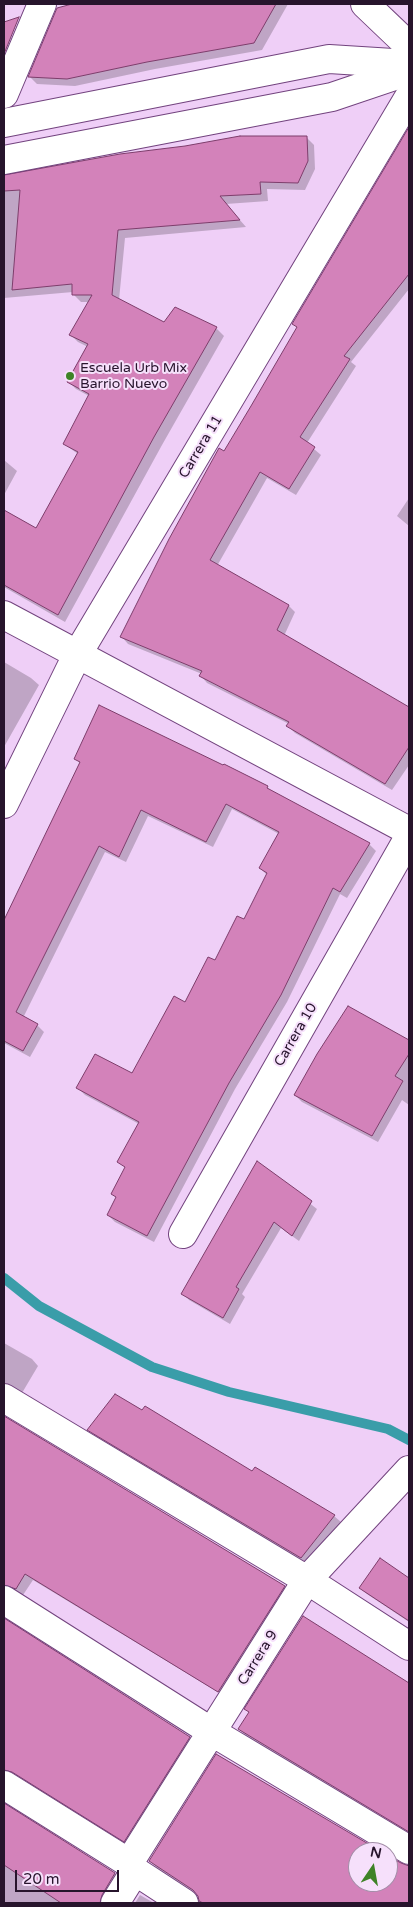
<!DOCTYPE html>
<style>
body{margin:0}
#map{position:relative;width:413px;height:1907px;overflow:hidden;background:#efcff7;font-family:"Varela Round",sans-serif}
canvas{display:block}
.frame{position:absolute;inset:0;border:5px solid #27142c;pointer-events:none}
.north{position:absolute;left:348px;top:1842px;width:50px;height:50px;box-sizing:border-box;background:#f6e0fb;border:1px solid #a38ea8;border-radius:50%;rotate:12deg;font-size:14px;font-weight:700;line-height:20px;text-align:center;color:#27142c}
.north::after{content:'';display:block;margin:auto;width:18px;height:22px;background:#3e8327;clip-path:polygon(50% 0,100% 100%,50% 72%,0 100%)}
.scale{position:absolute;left:15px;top:1870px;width:104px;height:22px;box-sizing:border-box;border:2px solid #27142c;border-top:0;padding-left:6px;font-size:15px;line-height:18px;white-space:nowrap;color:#27142c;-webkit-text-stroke:4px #f6e0fb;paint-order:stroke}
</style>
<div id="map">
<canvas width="413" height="1907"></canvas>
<div class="frame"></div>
<div class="north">N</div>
<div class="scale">20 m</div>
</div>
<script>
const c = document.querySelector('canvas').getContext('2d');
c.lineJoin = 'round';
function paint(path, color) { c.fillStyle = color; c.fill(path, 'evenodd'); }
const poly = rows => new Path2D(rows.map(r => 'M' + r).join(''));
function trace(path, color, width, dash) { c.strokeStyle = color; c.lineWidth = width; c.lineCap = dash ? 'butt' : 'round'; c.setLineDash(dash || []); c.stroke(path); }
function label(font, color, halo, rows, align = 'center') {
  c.font = font + ' "Varela Round",sans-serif'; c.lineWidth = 4; c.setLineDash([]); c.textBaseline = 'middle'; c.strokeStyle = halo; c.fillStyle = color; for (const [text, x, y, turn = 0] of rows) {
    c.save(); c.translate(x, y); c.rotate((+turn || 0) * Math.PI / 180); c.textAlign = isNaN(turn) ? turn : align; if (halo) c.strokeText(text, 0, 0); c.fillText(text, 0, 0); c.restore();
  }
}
paint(poly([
 [77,4,288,4,262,50,155,69,75,86,37,84,30,77,58,9],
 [409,131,409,289,351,362,356,366,307,443,321,455,296,495,267,478,217,566,289,606,295,612,284,636,409,708,409,765,392,790,295,733,288,726,289,724,207,683,201,676,202,674,128,644,122,637,224,453,298,328,294,324],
 [306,137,314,145,315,169,305,190,267,189,268,201,226,204,246,227,125,238,119,300,165,323,176,309,216,328,224,336,162,445,65,622,4,587,4,511,37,530,78,454,64,444,89,396,76,389,69,382,88,347,78,342,71,335,89,302,81,302,73,294,73,292,4,298,4,176],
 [4,460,17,471,4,495],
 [409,498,409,526,397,516],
 [4,662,31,678,39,685,4,747],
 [76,759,267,787,274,794,369,844,376,851,347,898,340,894,287,1002,235,1089,154,1242,115,1222,108,1215,117,1198,112,1194,126,1168,119,1161,139,1124,85,1095,78,1088,133,1075,244,921,267,875,260,868,279,834,232,809,213,847,148,816,126,862,105,852,23,1018,37,1025,44,1032,30,1057,4,1043,4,923,80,763],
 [348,1008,409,1042,409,1105,402,1100,378,1142,302,1102,295,1095],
 [258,1163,317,1209,299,1241,281,1228,242,1294,245,1297,230,1324,189,1300,183,1293],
 [4,1343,32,1359,38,1366,22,1393,11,1389,4,1391],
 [4,1418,284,1587,291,1594,226,1697,33,1580,23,1595,12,1591,4,1593],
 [89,1430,252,1472,334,1516,341,1522,308,1564,95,1436],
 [409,1577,409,1622,367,1594,360,1588],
 [303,1618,409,1686,409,1833,246,1736,239,1729,250,1713,246,1709],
 [4,1620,189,1738,196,1744,131,1847,20,1778,13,1776,4,1778],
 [217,1755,379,1852,358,1852,358,1882,388,1882,388,1857,400,1865,409,1867,409,1903,201,1903,199,1895,157,1868,150,1861],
 [4,1805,115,1874,121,1881,108,1903,4,1903],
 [140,1895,154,1903,135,1903]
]), '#0003');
trace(poly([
 [4,1278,39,1306,152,1367,229,1392,388,1429,409,1440]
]), '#3a9da9', 10);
const building = poly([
 [72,4,276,4,254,43,147,62,67,79,28,77,57,8,72,4],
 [19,17,4,54,4,22,19,17],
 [409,127,409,274,344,356,350,359,300,437,315,447,289,489,260,472,210,560,289,605,277,630,409,707,409,747,385,784,286,726,289,722,199,676,202,671,120,637,169,539,208,468,219,448,224,451,251,406,297,327,292,324,409,127],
 [240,136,307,136,308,161,298,183,260,182,261,194,220,196,240,220,118,230,112,295,164,322,175,307,217,327,154,437,58,615,4,585,4,510,36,528,78,452,63,444,89,394,67,382,88,344,69,335,92,295,72,295,72,284,12,290,20,190,4,191,4,175,120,154,185,146,240,136],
 [99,705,223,765,224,764,268,786,267,788,370,843,340,892,333,888,281,995,229,1083,147,1236,107,1215,116,1197,111,1194,125,1167,117,1162,139,1122,76,1088,95,1054,132,1073,174,996,185,1002,208,957,215,960,237,916,244,919,267,873,259,868,279,832,226,804,206,842,141,810,119,857,99,846,16,1012,38,1024,23,1051,4,1041,4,920,80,762,74,759,99,705],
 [348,1006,409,1040,409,1054,395,1076,403,1081,372,1136,294,1095,317,1054,348,1006],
 [257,1161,312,1201,292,1236,274,1222,236,1287,239,1289,223,1318,181,1294,257,1161],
 [115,1394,142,1410,145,1406,252,1471,255,1467,335,1515,301,1558,87,1430,115,1394],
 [4,1416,285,1586,218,1692,25,1574,16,1589,4,1585,4,1416],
 [380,1558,409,1578,409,1621,359,1588,380,1558],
 [303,1616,409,1683,409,1832,238,1729,249,1712,244,1709,303,1616],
 [4,1618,190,1737,124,1842,12,1772,4,1770,4,1618],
 [216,1754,382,1852,358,1852,358,1882,388,1882,388,1856,401,1863,409,1866,409,1903,203,1903,199,1901,198,1896,193,1890,149,1861,216,1754],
 [4,1803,115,1873,102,1895,100,1903,61,1903,4,1865,4,1803]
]);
paint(building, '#d382ba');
trace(building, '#7d3d6b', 1);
const minor = poly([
 [365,4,409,46],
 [4,94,42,4],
 [4,615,409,831],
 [4,804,77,655,409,97],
 [183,1234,409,837],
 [4,1398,307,1580,409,1646],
 [4,1600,212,1732,409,1850],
 [4,1785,129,1863,135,1871,184,1903],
 [129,1863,307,1580,409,1470],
 [115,1903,135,1871]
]);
const secondary = poly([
 [4,123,329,59,409,64],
 [4,160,332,97,409,71]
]);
trace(minor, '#72437e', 30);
trace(secondary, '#72437e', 30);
trace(minor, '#fff', 28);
trace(secondary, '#fff', 28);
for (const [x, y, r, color] of [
 [70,376,5,"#3e8327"]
]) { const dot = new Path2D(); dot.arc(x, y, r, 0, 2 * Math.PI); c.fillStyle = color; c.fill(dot); trace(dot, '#f6e0fb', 2); }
label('14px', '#27142c', '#f6e0fb', [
 ["Escuela Urb Mix",80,368],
 ["Barrio Nuevo",80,384]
], 'left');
label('14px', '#27142c', '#f6e0fb', [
 ["Carrera 11",201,447,-59],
 ["Carrera 10",296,1035,-60],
 ["Carrera 9",258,1658,-58]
]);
</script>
